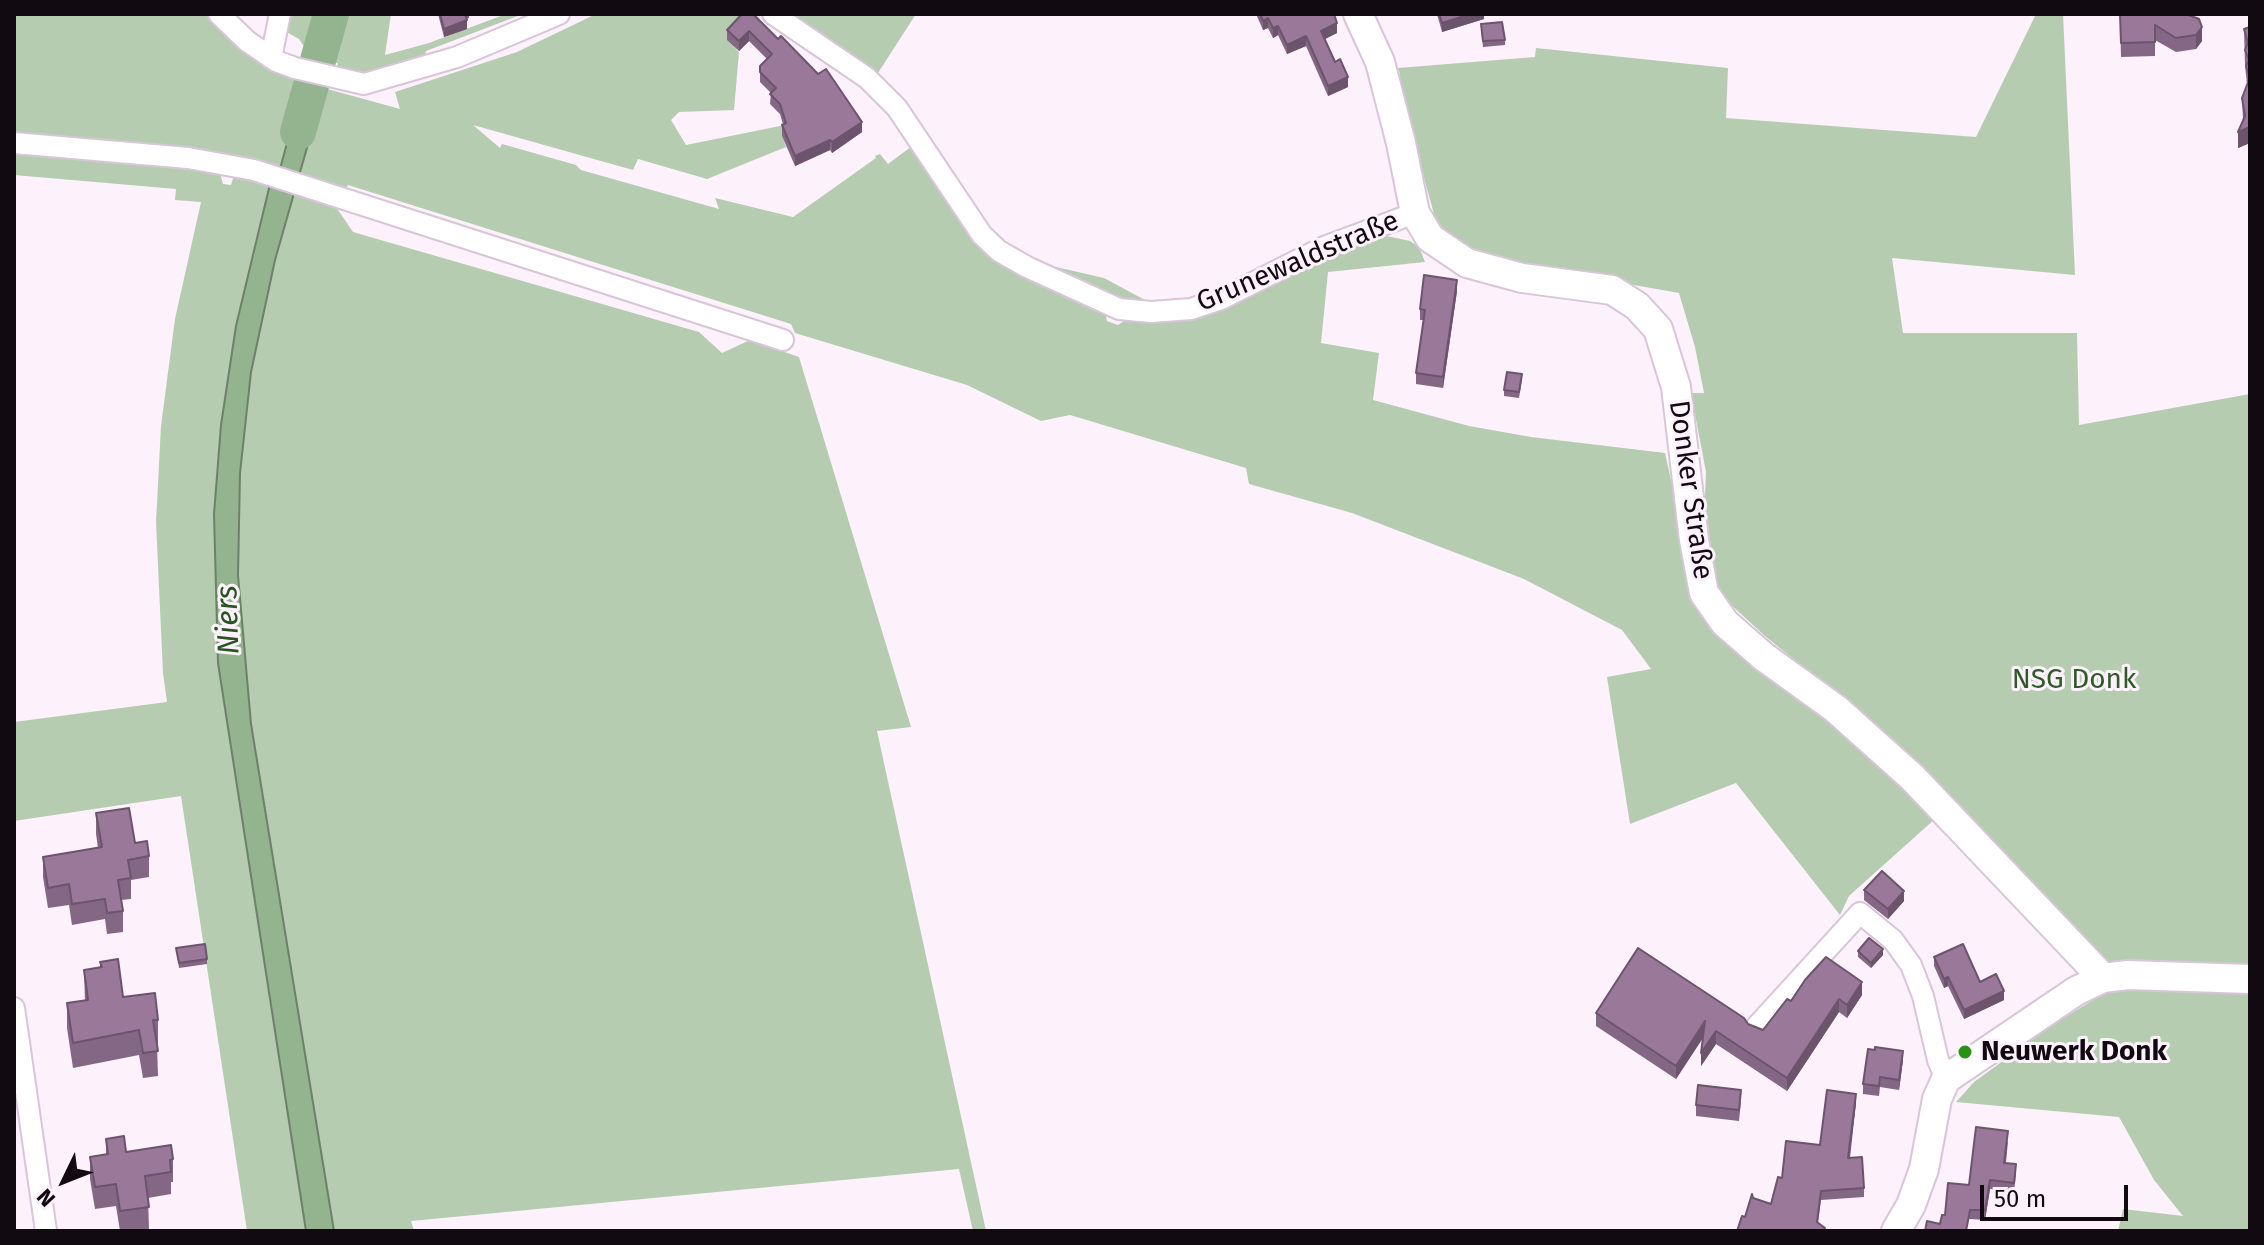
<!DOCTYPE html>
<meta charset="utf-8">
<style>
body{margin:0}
#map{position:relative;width:2264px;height:1245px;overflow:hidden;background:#fdf1fc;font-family:"Fira Sans",sans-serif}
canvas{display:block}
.frame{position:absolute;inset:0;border:16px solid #110b11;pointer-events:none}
.north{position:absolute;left:24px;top:1141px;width:80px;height:80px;-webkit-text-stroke:6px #fdf1fc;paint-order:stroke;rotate:227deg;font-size:22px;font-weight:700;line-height:32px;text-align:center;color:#110b11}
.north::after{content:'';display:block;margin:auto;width:28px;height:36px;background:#110b11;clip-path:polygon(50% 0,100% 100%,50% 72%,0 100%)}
.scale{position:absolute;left:1980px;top:1185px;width:148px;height:36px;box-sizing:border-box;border:4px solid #110b11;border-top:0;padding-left:10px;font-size:24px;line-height:28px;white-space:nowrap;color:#110b11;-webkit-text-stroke:6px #fdf1fc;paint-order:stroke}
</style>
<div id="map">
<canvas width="2264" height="1245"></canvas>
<div class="frame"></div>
<div class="north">N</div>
<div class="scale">50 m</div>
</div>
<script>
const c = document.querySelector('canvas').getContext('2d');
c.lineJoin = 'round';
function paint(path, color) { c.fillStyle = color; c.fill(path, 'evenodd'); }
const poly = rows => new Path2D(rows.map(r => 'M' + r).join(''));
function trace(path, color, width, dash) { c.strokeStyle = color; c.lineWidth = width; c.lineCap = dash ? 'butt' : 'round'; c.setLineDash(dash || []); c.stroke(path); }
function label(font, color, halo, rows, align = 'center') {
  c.font = font + ' "Fira Sans",sans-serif'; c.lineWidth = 6; c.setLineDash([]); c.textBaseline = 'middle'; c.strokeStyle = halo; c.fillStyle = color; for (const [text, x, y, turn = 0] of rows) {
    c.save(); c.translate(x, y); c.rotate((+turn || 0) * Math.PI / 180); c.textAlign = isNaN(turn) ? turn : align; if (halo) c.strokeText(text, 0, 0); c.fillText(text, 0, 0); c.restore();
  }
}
paint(poly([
 [14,14,208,14,252,56,273,69,304,81,280,169,14,135],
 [288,14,320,14,310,56,299,39,285,31],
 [344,14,391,14,385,55,429,43,506,14,523,14,426,51,425,56,388,69,364,73,337,69,338,63,332,62],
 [596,14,752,14,727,39,739,52,734,110,679,112,671,120,686,145,795,123,801,125,782,135,786,147,707,179,638,159,633,170,473,125,500,148,502,144,576,165,581,170,719,209,715,198,793,217,876,158,875,156,880,154,888,164,916,143,975,232,1105,312,1107,321,1118,325,1128,318,1167,317,1328,252,1382,235,1410,241,1419,247,1425,262,1328,272,1321,343,1379,353,1373,400,1469,426,1531,437,1665,453,1698,601,1903,781,1936,818,1849,896,1840,915,1736,783,1630,824,1607,677,1651,669,1622,630,1524,579,1352,513,1249,484,1246,468,1070,415,1041,421,967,385,795,333,791,324,348,185,336,207,353,232,699,332,722,353,750,340,799,357,911,727,877,731,986,1231,973,1231,959,1169,411,1221,414,1231,334,1231,251,724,238,575,240,473,251,372,275,260,324,88,400,109,395,92,517,52],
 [783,14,916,14,876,76,927,144],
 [2036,14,2063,14,2075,275,1892,258,1903,333,2077,333,2079,425,2250,394,2250,1231,2118,1231,2123,1209,2183,1216,2154,1180,2119,1117,1956,1102,1974,1082,2058,1021,2119,985,1854,708,1765,636,1716,591,1705,497,1706,472,1691,393,1704,393,1695,347,1679,293,1634,285,1613,277,1481,260,1439,232,1395,73,1400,74,1398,68,1535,57,1536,48,1728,68,1726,118,1976,137],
 [14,153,219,170,223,184,231,185,234,175,270,184,236,326,221,425,214,514,218,663,306,1231,247,1231,181,796,14,821,14,722,167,702,163,673,156,522,161,426,175,319,201,202,175,200,176,189,14,175],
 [1021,259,1104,278,1158,307,1121,303]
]), '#b5ccb1');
const water = poly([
 [320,14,344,14,332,62,310,56,320,14],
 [304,81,324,88,275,260,251,372,240,473,238,575,251,724,334,1231,306,1231,218,663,214,514,221,425,236,326,270,184,280,169,304,81]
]);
paint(water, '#94b48f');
trace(water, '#6d8169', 2);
trace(poly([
 [298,132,331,14]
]), '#94b48f', 36);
const street = poly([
 [219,14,247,41,276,61,295,68,364,84,457,57,559,14],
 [773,14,867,78,897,108,982,235,999,251,1027,267,1119,309,1151,312,1191,309,1221,299,1324,247,1415,213],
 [271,58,280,14],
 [14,143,188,158,254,170,783,340],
 [14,1008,46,1231],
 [1756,1027,1860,913,1893,940,1911,965,1923,996,1938,1060,1946,1079]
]);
const secondary = poly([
 [1358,14,1380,62,1401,143,1415,213,1430,238,1467,263,1522,278,1612,290,1637,306,1658,329,1676,387,1694,540,1704,593,1725,623,1764,657,1836,709,1913,778,2103,978],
 [1896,1231,1911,1205,1924,1169,1937,1099,1946,1079,2076,991,2103,978,2128,975,2250,979]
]);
trace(street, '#d8c5d8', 24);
trace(secondary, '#d8c5d8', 32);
trace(street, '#fff', 20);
trace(secondary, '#fff', 28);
paint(poly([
 [438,14,472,14,469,15,469,18,466,19,467,29,444,37],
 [742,14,862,132,832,153,830,150,795,166,782,136,782,125,783,124,780,114,770,104,771,93,760,82,760,66,767,59,749,41,739,51,727,40,727,30],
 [1256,14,1334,14,1337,33,1325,39,1348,87,1328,96,1306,46,1287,54,1278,35,1273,38,1268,28,1263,30],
 [1437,14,1484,14,1484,19,1442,32],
 [2120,14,2187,14,2202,41,2196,49,2176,52,2155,40,2155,56,2121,57],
 [2250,27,2250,143,2238,148,2243,120,2242,98,2247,84,2245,66,2244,29],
 [1481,29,1505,40,1505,45,1483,47],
 [1457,291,1443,388,1416,384,1416,373,1424,320,1420,320,1420,309],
 [1522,379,1519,398,1504,396,1504,390],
 [96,813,135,843,149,856,149,877,131,880,131,899,121,900,123,911,123,932,107,934,105,919,72,925,69,905,48,908,43,877,43,857,98,848,96,834],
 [1864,890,1904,901,1888,919,1864,900],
 [176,948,207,959,207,964,179,968],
 [1858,951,1883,955,1871,968,1858,957],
 [1934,957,1980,982,2004,1000,1964,1019,1948,986,1944,988,1934,966],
 [100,962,123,997,158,1020,158,1045,157,1045,158,1076,143,1078,139,1055,73,1068,67,1028,67,1003,85,1001,84,970,100,968],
 [1862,995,1847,1018,1839,1012,1787,1091,1716,1044,1701,1066,1703,1037,1676,1079,1596,1026,1596,1013,1748,1024,1763,1030,1791,1001],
 [1903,1060,1899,1090,1880,1087,1879,1096,1863,1094,1863,1084],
 [1741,1101,1739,1121,1696,1116,1696,1105],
 [1856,1103,1850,1158,1864,1188,1864,1197,1821,1200,1818,1223,1825,1231,1745,1217,1753,1198,1771,1204,1782,1178,1820,1145],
 [106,1139,126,1152,173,1159,173,1182,171,1182,171,1194,148,1198,149,1229,137,1231,120,1231,116,1206,95,1209,90,1179,90,1157,106,1155],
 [2008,1141,2006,1163,2016,1174,2014,1192,1990,1189,1985,1220,1970,1219,1940,1224,1945,1215,1969,1185]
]), '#846784');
paint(poly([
 [1471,14,1484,14,1484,19,1442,32,1442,23],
 [1268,18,1268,28,1263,30,1263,21],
 [467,20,467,29,444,37,444,29],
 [1337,23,1337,33,1321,41,1321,31],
 [1278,26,1278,35,1273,38,1273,28],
 [2202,27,2202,41,2196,49,2196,35],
 [749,31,749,41,739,51,739,41],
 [1306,36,1306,46,1287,54,1287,45],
 [1348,77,1348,87,1328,96,1328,86],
 [862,122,862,132,832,153,832,142],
 [2250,127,2250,143,2238,148,2238,132],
 [830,140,830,150,795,166,795,156],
 [1457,280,1457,291,1443,388,1443,377],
 [1904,891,1904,901,1888,919,1888,909],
 [1883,949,1883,955,1871,968,1871,963],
 [1948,977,1948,986,1944,988,1944,979],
 [1862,982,1862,995,1847,1018,1847,1005],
 [2004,991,2004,1000,1964,1019,1964,1010],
 [1839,999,1839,1012,1787,1091,1787,1078],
 [1705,1021,1705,1035,1676,1079,1676,1066],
 [1716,1031,1716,1044,1701,1066,1701,1053],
 [1903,1051,1903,1060,1899,1090,1899,1080],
 [1856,1094,1856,1103,1848,1168,1848,1158],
 [1990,1180,1990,1189,1985,1220,1985,1210]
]), '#6c546c');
const building = poly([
 [440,14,465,14,467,20,444,29,440,14],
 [742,14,753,14,778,39,781,36,818,74,826,69,862,122,832,142,830,140,795,156,782,125,786,123,780,104,770,94,776,88,760,72,760,66,772,54,749,31,739,41,727,30,742,14],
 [1260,14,1334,14,1337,23,1321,31,1335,62,1340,59,1348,77,1328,86,1306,36,1287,45,1278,26,1273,28,1268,18,1263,21,1260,14],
 [1439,14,1471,14,1442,23,1439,14],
 [2120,14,2186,14,2199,19,2202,27,2196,35,2176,38,2155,25,2155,42,2121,43,2120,14],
 [1502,22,1505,40,1483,41,1481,24,1502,22],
 [2250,27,2250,127,2238,132,2245,116,2242,98,2250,77,2246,66,2249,60,2245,50,2248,43,2244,29,2250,27],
 [1424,275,1457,280,1443,377,1416,373,1425,310,1420,309,1424,275],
 [1507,372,1522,374,1519,392,1504,390,1507,372],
 [129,808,135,843,147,841,149,856,128,860,131,878,118,880,123,911,107,913,105,899,72,904,69,884,48,888,43,857,102,847,96,813,129,808],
 [1882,871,1904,891,1888,909,1864,890,1882,871],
 [1869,938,1883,949,1871,963,1858,951,1869,938],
 [205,944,207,959,179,963,176,948,205,944],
 [1963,944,1980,982,1996,974,2004,991,1964,1010,1948,977,1944,979,1934,957,1963,944],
 [1638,948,1744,1018,1748,1024,1763,1030,1787,999,1791,1001,1805,980,1826,957,1862,982,1847,1005,1839,999,1787,1078,1716,1031,1701,1053,1705,1021,1676,1066,1596,1013,1638,948],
 [118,959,123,997,155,993,158,1020,153,1020,158,1051,143,1053,139,1030,73,1043,67,1003,88,1000,84,970,102,967,100,962,118,959],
 [1875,1047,1903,1051,1899,1080,1880,1077,1879,1086,1863,1084,1868,1049,1875,1050,1875,1047],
 [1698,1085,1741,1090,1739,1110,1696,1105,1698,1085],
 [1827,1090,1856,1094,1848,1158,1862,1157,1864,1188,1821,1191,1817,1222,1825,1228,1823,1231,1737,1231,1742,1216,1745,1217,1752,1194,1753,1198,1771,1204,1778,1177,1782,1178,1786,1141,1820,1145,1827,1090],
 [1976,1127,2008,1131,2004,1163,2016,1164,2014,1183,1990,1180,1985,1210,1970,1210,1966,1231,1925,1231,1927,1221,1940,1224,1942,1215,1945,1215,1948,1183,1969,1185,1976,1127],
 [124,1136,126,1152,171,1145,173,1159,170,1160,171,1172,145,1176,149,1207,120,1211,116,1184,95,1187,90,1157,108,1154,106,1139,124,1136]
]);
paint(building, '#9a789a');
trace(building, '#6c546c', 2);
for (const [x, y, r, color] of [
 [1965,1052,8,"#299115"]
]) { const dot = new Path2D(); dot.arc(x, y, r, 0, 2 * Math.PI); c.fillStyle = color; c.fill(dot); trace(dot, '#fdf1fc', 3); }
label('28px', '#110b11', '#fdf1fc', [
 ["Grunewaldstraße",1298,262,-23],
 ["Donker Straße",1690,490,82]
]);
label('28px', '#2f5b28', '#fdf1fc', [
 ["NSG Donk",2074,680]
]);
label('bold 28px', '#110b11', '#fdf1fc', [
 ["Neuwerk Donk",1981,1052]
], 'left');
label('italic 30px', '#285422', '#fdf1fc', [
 ["Niers",229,620,-92]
]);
</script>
